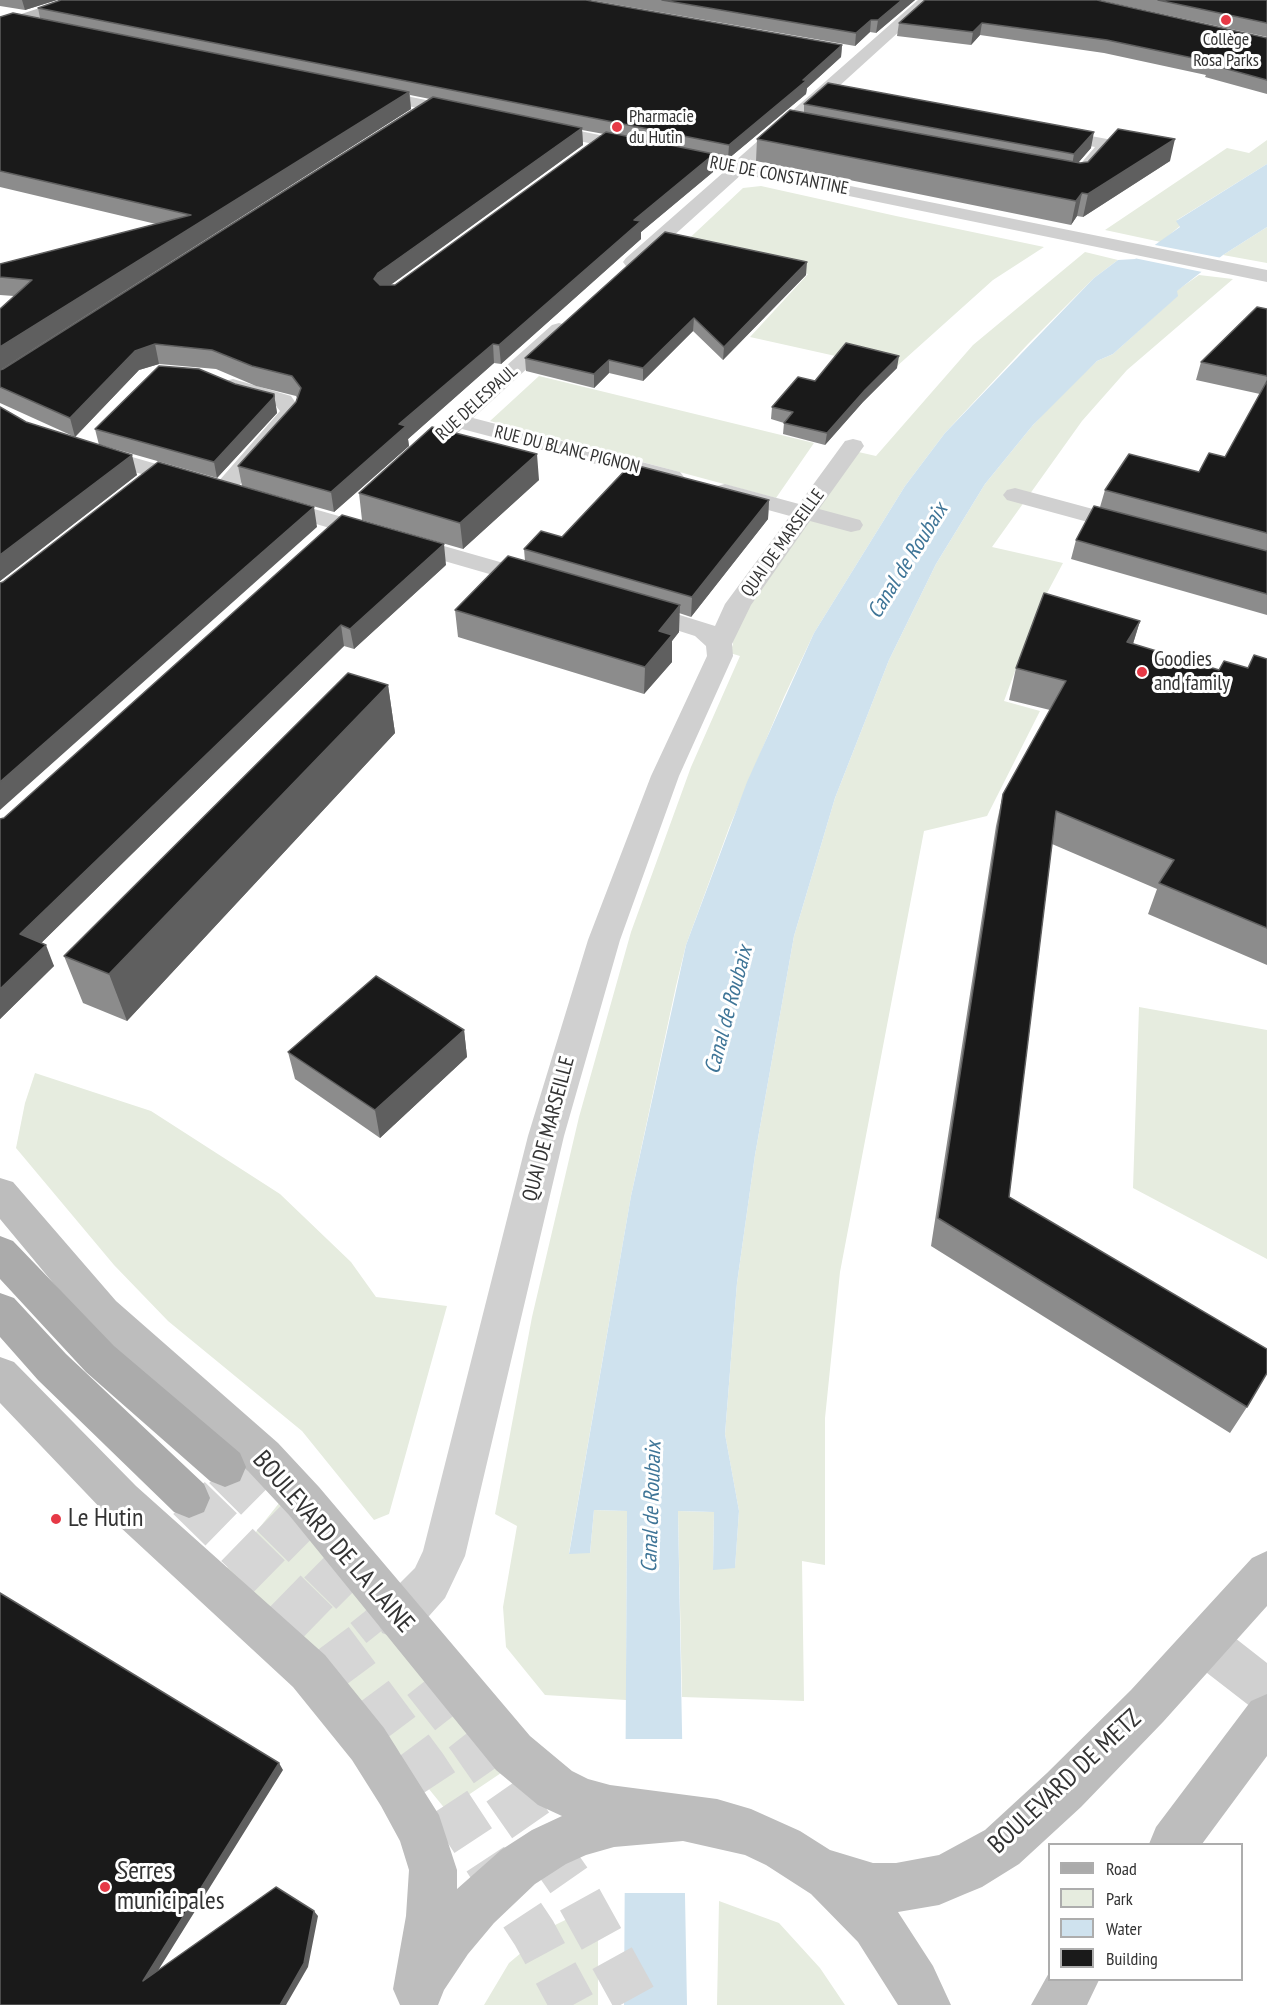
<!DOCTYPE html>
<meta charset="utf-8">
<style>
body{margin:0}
#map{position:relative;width:1267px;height:2005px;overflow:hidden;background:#fff;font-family:"PT Sans Narrow",sans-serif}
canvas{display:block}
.legend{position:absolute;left:1048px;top:1843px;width:195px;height:138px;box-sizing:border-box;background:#fff;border:2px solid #adadad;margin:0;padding:8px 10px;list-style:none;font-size:18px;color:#333}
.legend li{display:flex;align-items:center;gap:12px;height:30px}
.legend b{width:30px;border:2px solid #adadad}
</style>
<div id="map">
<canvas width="1267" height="2005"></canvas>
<ul class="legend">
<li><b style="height:8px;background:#ababab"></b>Road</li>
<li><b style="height:16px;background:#e6ecdf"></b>Park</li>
<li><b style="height:16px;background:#cfe2ee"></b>Water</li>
<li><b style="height:16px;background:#1a1a1a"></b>Building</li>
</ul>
</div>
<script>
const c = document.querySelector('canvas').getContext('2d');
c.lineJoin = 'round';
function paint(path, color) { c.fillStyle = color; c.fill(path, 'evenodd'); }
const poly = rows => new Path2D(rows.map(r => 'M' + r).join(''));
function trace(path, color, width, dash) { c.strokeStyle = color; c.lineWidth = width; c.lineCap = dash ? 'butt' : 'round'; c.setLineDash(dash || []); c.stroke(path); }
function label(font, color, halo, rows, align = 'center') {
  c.font = font + ' "PT Sans Narrow",sans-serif'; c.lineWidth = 6; c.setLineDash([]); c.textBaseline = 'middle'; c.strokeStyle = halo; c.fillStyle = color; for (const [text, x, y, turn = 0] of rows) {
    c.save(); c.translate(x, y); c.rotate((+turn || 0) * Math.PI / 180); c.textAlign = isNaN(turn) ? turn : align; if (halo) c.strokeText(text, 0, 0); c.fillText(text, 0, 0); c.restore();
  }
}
paint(poly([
 [1267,140,1267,164,1177,220,1180,226,1161,242,1105,230,1227,148,1249,153],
 [761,186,896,216,1044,247,993,280,896,367,840,357,750,337,808,274,680,247,743,188],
 [1267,227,1267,263,1223,255],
 [1085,252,1118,260,1094,278,1028,344,945,433,905,486,814,633,784,697,729,828,686,945,676,986,631,1196,569,1553,590,1553,594,1510,627,1511,626,1700,545,1695,506,1647,503,1607,517,1526,495,1514,532,1317,579,1117,631,932,691,767,740,656,730,653,733,644,730,634,854,451,876,456,973,345],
 [1199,275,1233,279,1127,370,1082,421,992,547,1063,563,1037,612,1004,701,1040,711,987,816,924,831,840,1272,825,1418,825,1565,802,1561,804,1701,682,1697,678,1511,714,1512,713,1569,735,1567,739,1511,725,1434,737,1283,755,1155,794,936,835,798,889,660,936,564,985,484,1033,425,1065,391,1097,361,1113,354,1177,296,1176,291],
 [539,376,814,443,776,498,490,421],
 [1139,1007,1267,1030,1267,1259,1133,1188],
 [35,1073,151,1111,280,1194,351,1262,376,1297,447,1306,389,1514,374,1520,302,1431,168,1321,114,1265,16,1148,25,1103],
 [284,1497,504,1771,446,1810,337,1676,223,1573],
 [719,1901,779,1923,820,1968,845,2005,717,2005],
 [598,1904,598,2005,484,2005,509,1963,553,1926]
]), '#e6ecdf');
paint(poly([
 [1267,164,1267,227,1223,255,1177,291,1178,296,1113,354,1097,361,1033,425,985,484,936,564,889,660,835,798,794,936,755,1155,737,1283,725,1434,739,1511,735,1568,713,1570,714,1512,678,1511,687,2005,624,2005,627,1511,594,1510,590,1553,569,1554,631,1196,686,945,747,782,814,633,905,486,945,433,1094,278,1118,260,1135,259,1180,227,1176,221]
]), '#cfe2ee');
paint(poly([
 [1150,244,1222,258,1207,273,1129,257],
 [623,1739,686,1739,688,1893,622,1893]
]), '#fff');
trace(poly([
 [225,1467,368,1609,384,1629],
 [189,1498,320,1626,424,1766,534,1933,573,2005],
 [425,1681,469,1737,570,1882,638,2005]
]), '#d6d6d6', 45, [45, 22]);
paint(poly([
 [918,0,934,0,751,166,1267,270,1267,282,742,174,640,266,633,268,626,266,623,262,626,258,725,171,540,133,532,128,540,123,734,162,918,0],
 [366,88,466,108,474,113,466,118,360,96,358,93,360,90,366,88],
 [1048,128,1107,139,1116,144,1086,179,1080,180,1071,175,1095,147,1042,137,1039,133,1048,128],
 [559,323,566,325,569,329,566,333,473,418,680,472,684,477,680,482,672,484,462,429,421,466,405,466,401,461,405,456,552,325,559,323],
 [233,379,291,396,302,412,231,495,223,497,215,495,211,490,280,411,276,406,250,401,225,391,222,386,225,381,233,379],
 [853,439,861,441,864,446,819,509,860,520,863,525,860,530,851,532,810,521,751,605,732,644,733,656,679,776,620,940,564,1136,465,1556,445,1598,414,1633,398,1639,382,1633,376,1617,382,1601,415,1568,423,1551,528,1136,588,940,651,776,707,656,706,646,695,636,626,614,622,609,626,604,635,601,715,626,725,604,790,516,717,496,713,491,717,486,725,484,799,504,845,441,853,439],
 [90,445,202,477,206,482,202,487,194,489,82,457,79,452,82,447,90,445],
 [1015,488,1141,522,1144,527,1141,532,1132,534,1007,500,1003,495,1007,490,1015,488],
 [272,497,549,576,553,581,549,586,540,589,531,586,264,509,260,504,264,499,272,497],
 [1205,1621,1221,1627,1267,1663,1267,1714,1251,1707,1189,1659,1183,1643,1189,1627,1205,1621]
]), '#d0d0d0');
paint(poly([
 [64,0,85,0,83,3,0,31,0,21,64,0],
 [0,1178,13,1182,116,1301,278,1443,319,1487,530,1736,572,1771,588,1779,610,1785,717,1799,751,1809,800,1831,830,1850,873,1863,896,1863,939,1855,985,1830,1047,1773,1131,1690,1252,1558,1267,1551,1267,1606,1163,1722,1081,1807,1019,1864,982,1887,965,1894,939,1905,898,1912,933,1966,951,2005,898,2005,858,1942,811,1894,766,1865,745,1855,683,1841,614,1847,586,1855,566,1864,535,1884,494,1923,468,1954,444,1990,438,2005,400,2005,393,1989,406,1916,409,1870,400,1841,381,1806,352,1760,293,1687,106,1514,0,1403,0,1357,14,1362,136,1486,325,1655,384,1728,439,1815,457,1870,457,1889,501,1850,532,1830,562,1816,538,1805,496,1770,289,1515,248,1471,88,1325,0,1219,0,1178],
 [1267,1694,1267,1756,1202,1844,1149,1844,1156,1827,1251,1701,1267,1694],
 [1050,1971,1050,1980,1099,1980,1087,2005,1031,2005,1050,1971]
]), '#bdbdbd');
paint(poly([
 [0,1236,13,1241,114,1346,240,1453,246,1467,240,1481,225,1487,210,1481,86,1372,0,1279,0,1236],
 [0,1293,14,1298,66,1354,204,1484,210,1498,204,1512,189,1518,174,1512,38,1380,0,1337,0,1293]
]), '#ababab');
paint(poly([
 [0,0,57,0,25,10,0,6],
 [590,0,915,0,876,33,870,32,855,46],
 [925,0,1267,38,1267,94,1205,77,1206,75,1104,53,980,35,971,45,897,36,899,23],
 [1099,0,1267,0,1267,37],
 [38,8,842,45,841,57,807,88,806,94,728,159,714,156,713,172,641,232,641,239,501,364,494,363,408,439,409,446,334,512,242,486,238,466,296,402,297,398,296,396,256,386,216,369,159,364,139,370,75,437,0,403,0,309,14,296,0,295,0,264,156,224,0,187,0,17,40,18],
 [410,95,430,99,3,369,1,370,411,109],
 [582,130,604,134,395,285,390,285,583,145],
 [804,104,1091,148,1078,163,1080,163,1170,161,1083,217,1077,216,1071,225,756,161,757,139,804,113],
 [806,275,723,360,693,331,643,381,609,373,594,388,526,371,525,358],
 [1267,309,1267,615,1071,559,1076,540,1100,507,1105,490,1199,472,1225,457,1260,394,1196,380,1201,362],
 [897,368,863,402,825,445,783,434,784,423,771,419,772,407,815,381],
 [235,384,274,394,277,413,217,478,101,445,137,475,0,581,0,407,26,422,99,445,95,429],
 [539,480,463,549,362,520,359,493],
 [769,500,768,519,691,617,679,613,679,632,672,641,672,662,644,694,458,637,455,610,525,561,524,549,562,537],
 [446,565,354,649,344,646,41,943,54,966,0,1019,0,819,4,818],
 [1140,621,1133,644,1219,670,1248,668,1267,659,1267,965,1148,914,1157,889,1052,844,1009,1197,1247,1407,1230,1433,931,1246,996,826,1003,794,1050,710,1009,700,1016,668],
 [388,685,395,733,127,1021,83,1003,64,956],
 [464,1030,467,1057,380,1138,295,1079,288,1052]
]), '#8c8c8c');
paint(poly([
 [22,0,57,0,25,10],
 [902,0,915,0,876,33,878,20],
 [871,20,870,32,855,46,856,33],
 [982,23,980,35,971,45,973,32],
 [842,45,841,57,807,88,806,94,728,159,729,145],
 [409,92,411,109,0,370,0,347],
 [582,128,583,145,381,292,374,279,378,273],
 [1094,132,1091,148,1071,171,1074,154],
 [1175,139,1170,161,1083,217,1088,194],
 [714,154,713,172,641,232,641,239,501,364,499,345,634,220],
 [1082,193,1077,216,1071,225,1076,201],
 [807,262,806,275,723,360,724,347],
 [694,318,693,331,643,381,643,368],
 [155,344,159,364,139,370,75,437,70,418,135,351],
 [493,344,494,363,408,439,409,446,334,512,331,492,399,424],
 [899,356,897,368,863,402,825,445,827,433,865,390],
 [609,360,609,373,594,388,594,374],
 [274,394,277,413,217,478,214,462],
 [537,454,539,480,463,549,460,523],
 [132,455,137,475,0,581,0,555],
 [769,500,768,519,691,617,692,597],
 [314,507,317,527,0,810,0,782],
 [444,544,446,565,354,649,350,629],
 [680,605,679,632,672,641,672,662,644,694,645,667,659,631],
 [1140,621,1130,653,1127,642],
 [341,625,344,646,29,955,20,934],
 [388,685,395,733,127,1021,109,974],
 [46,945,54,966,0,1019,0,989],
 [464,1030,467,1057,380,1138,375,1110],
 [279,1763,283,1770,149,1985,143,1981],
 [314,1911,318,1916,308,1967,286,2005,280,2005]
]), '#5f5f5f');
const building = poly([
 [61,0,586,0,842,45,803,80,807,80,729,145,38,8,61,0],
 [662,0,902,0,878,20,871,20,856,33,662,0],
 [925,0,1097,0,1267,38,1267,80,1209,64,1212,62,1107,40,982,23,973,32,899,23,925,0],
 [1158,0,1267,0,1267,23,1158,0],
 [13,13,409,92,0,347,0,309,32,280,0,277,0,264,191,215,0,171,0,17,13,13],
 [828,83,1094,132,1074,154,804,104,828,83],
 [433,97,582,128,378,273,374,279,380,285,395,285,606,132,714,154,634,220,641,221,499,345,493,344,399,424,406,426,331,492,238,466,296,402,301,388,292,376,252,366,212,350,155,344,135,351,70,418,0,387,0,370,3,369,433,97],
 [790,110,1080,163,1088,162,1118,129,1175,139,1088,194,1082,193,1076,201,757,139,790,110],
 [665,232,807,262,724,347,694,318,643,368,609,360,594,374,525,358,665,232],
 [1257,307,1267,309,1267,376,1201,362,1257,307],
 [846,343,899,356,865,390,827,433,784,423,793,412,772,407,798,377,815,381,846,343],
 [159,366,199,369,235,384,274,394,274,397,214,462,95,429,159,366],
 [1267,381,1267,533,1105,490,1129,454,1199,472,1209,453,1225,457,1267,381],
 [0,407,26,422,132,455,0,555,0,407],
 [432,427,537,454,460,523,359,493,432,427],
 [158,462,314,507,0,782,0,583,3,582,158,462],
 [631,464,769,500,692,597,524,549,541,531,562,537,631,464],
 [1094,506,1267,551,1267,594,1076,540,1094,506],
 [342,515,444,544,350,629,341,625,20,934,46,945,0,989,0,819,4,818,342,515],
 [508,556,680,605,659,631,672,635,645,667,455,610,508,556],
 [1044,593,1140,621,1127,642,1219,670,1224,661,1248,668,1254,655,1267,659,1267,928,1159,883,1174,860,1056,811,1009,1197,1267,1349,1267,1373,1247,1407,938,1218,1003,794,1066,681,1016,668,1044,593],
 [348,673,388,685,109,974,64,956,348,673],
 [376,976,464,1030,375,1110,288,1052,376,976],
 [0,1593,279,1763,143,1981,276,1887,314,1911,304,1963,280,2005,0,2005,0,1593]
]);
paint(building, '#1a1a1a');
trace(building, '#5f5f5f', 1.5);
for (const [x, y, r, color] of [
 [1226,20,6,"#e63946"],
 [617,127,6,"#e63946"],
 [1142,672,6,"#e63946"],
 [56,1519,6,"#e63946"],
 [105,1887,6,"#e63946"]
]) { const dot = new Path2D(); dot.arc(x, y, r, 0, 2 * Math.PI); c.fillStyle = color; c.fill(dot); trace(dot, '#fff', 2); }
label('18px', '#333', '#fff', [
 ["Collège",1226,40],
 ["Rosa Parks",1226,61],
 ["Pharmacie",629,117,"left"],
 ["du Hutin",629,138,"left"]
]);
label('18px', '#333', '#fff', [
 ["RUE DE CONSTANTINE",779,176,11],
 ["RUE DELESPAUL",477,403,-42],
 ["RUE DU BLANC PIGNON",567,450,14],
 ["QUAI DE MARSEILLE",783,543,-54]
]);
label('21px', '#333', '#fff', [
 ["Goodies",1154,660],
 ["and family",1154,684]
], 'left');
label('21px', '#333', '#fff', [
 ["QUAI DE MARSEILLE",549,1129,-75]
]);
label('italic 22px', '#3f7597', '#fff', [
 ["Canal de Roubaix",908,561,-58],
 ["Canal de Roubaix",729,1010,-75],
 ["Canal de Roubaix",652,1507,-88]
]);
label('26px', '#333', '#fff', [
 ["Le Hutin",68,1519],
 ["Serres",117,1872],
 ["municipales",117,1902]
], 'left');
label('26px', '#333', '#fff', [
 ["BOULEVARD DE LA LAINE",333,1542,49],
 ["BOULEVARD DE METZ",1065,1782,-43]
]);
</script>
